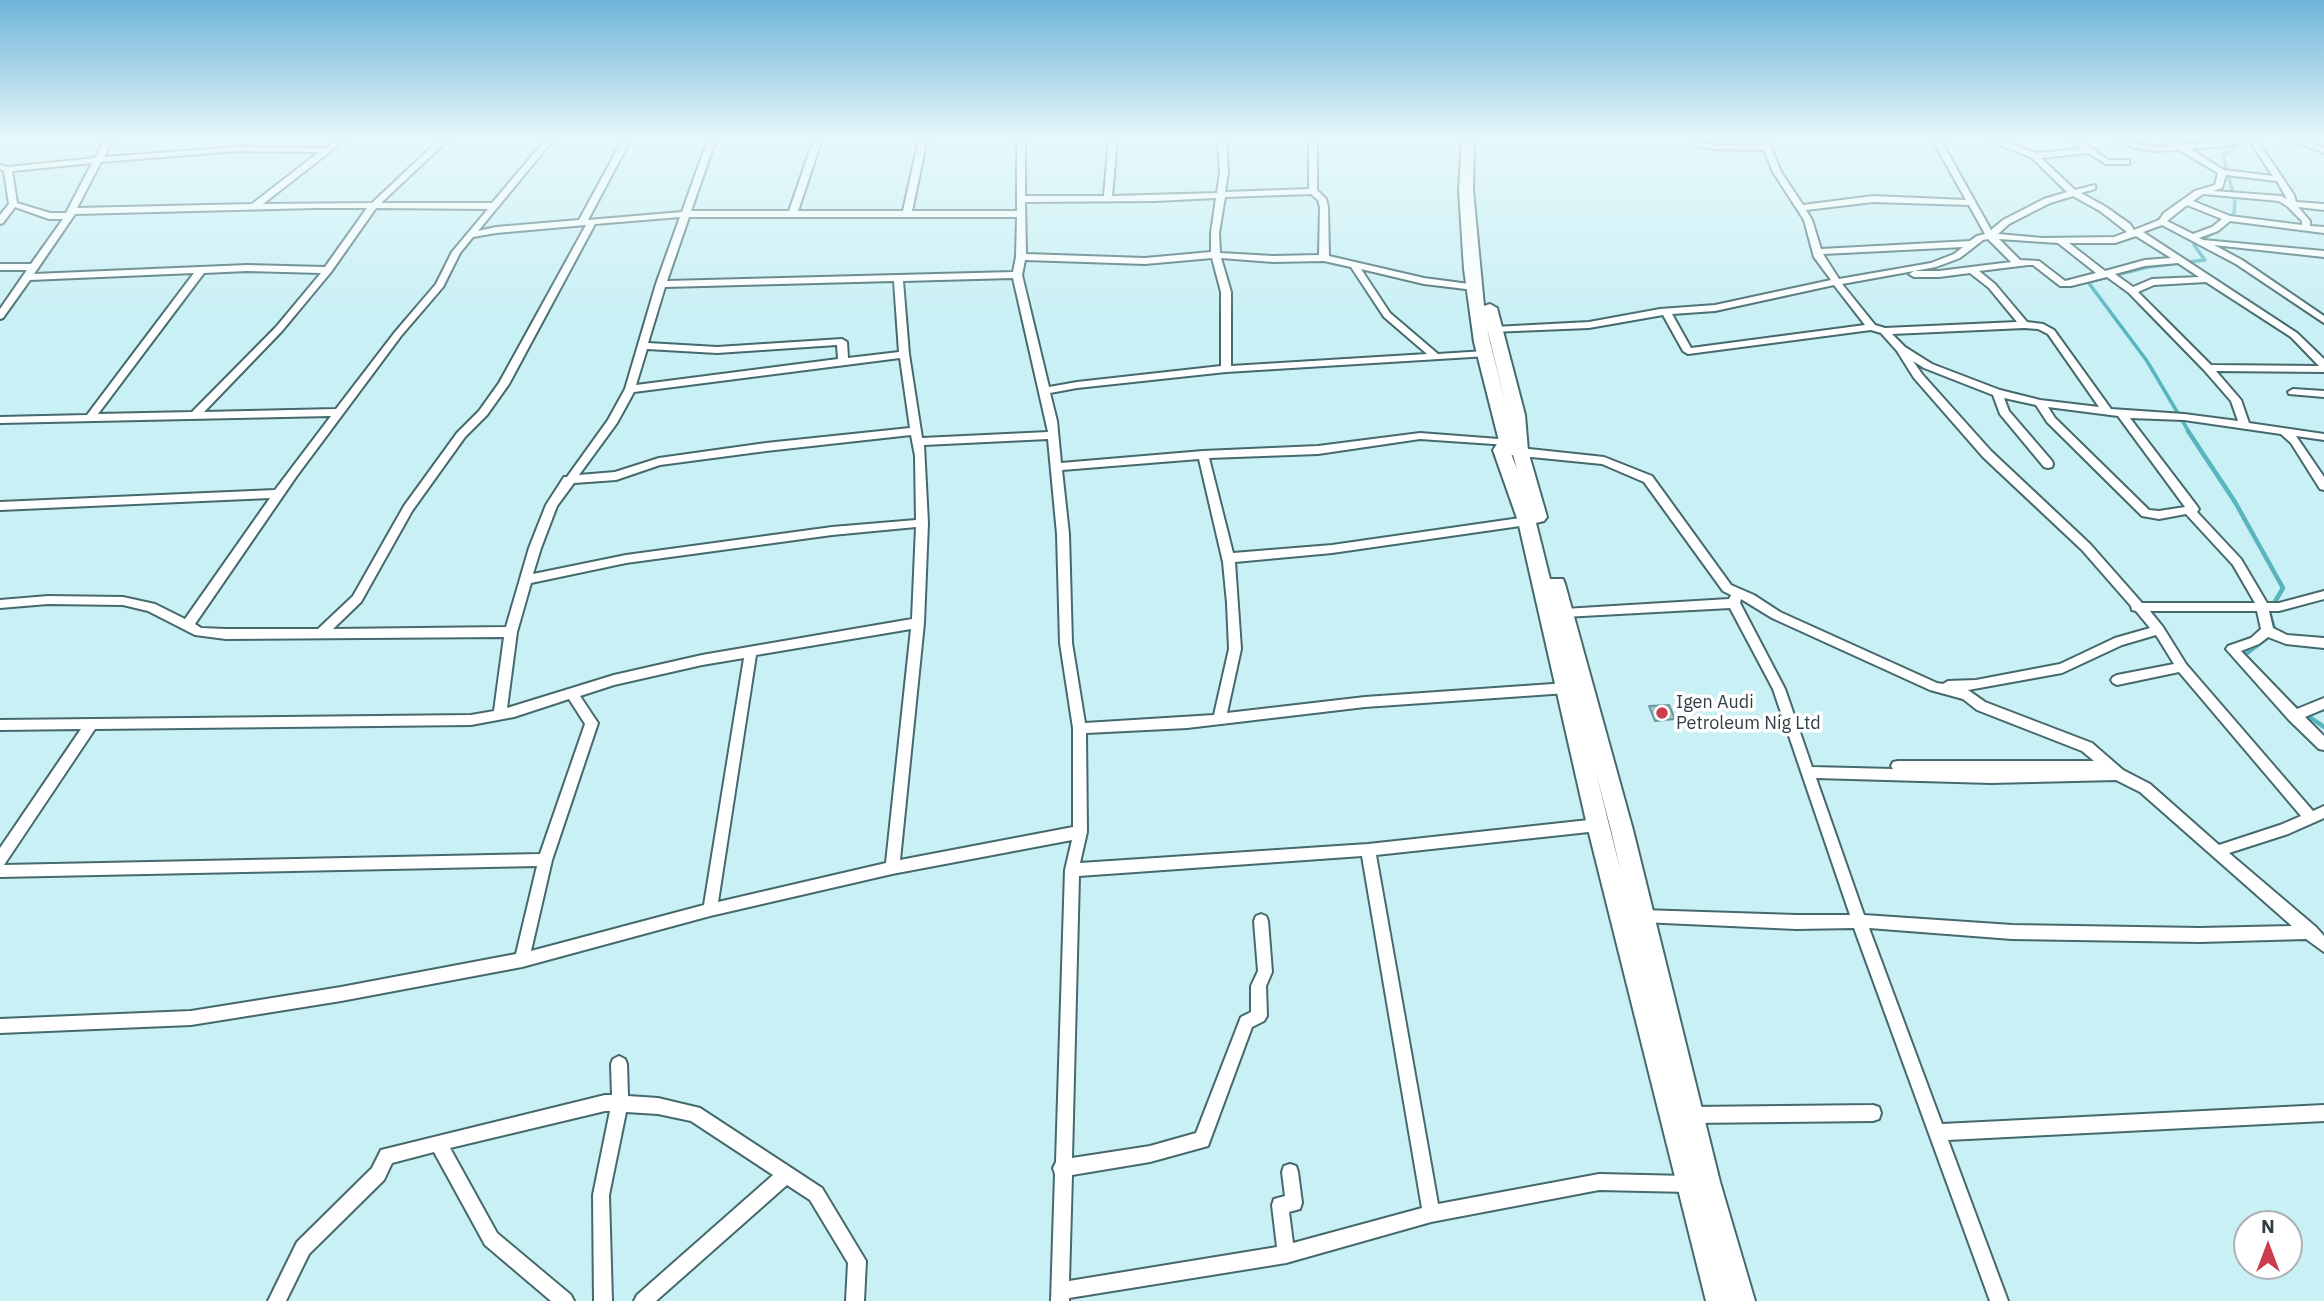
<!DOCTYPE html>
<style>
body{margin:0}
#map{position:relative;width:2324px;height:1301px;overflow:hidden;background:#c9f0f5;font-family:"IBM Plex Sans",sans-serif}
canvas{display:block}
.north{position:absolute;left:2233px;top:1210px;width:70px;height:70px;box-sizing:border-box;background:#fff;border:2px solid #acb2b3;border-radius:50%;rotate:0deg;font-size:19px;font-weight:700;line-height:28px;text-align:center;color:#2f3f41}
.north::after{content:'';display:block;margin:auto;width:24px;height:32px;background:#cd3c4d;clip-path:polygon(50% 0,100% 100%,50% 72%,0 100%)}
</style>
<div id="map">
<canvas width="2324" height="1301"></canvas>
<div class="north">N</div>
</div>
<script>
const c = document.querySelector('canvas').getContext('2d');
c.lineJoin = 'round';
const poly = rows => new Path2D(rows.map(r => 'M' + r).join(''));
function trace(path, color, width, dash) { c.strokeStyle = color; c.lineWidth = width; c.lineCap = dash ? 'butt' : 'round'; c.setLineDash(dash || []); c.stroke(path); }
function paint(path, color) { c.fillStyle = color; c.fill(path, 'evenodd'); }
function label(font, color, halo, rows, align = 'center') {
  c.font = font + ' "IBM Plex Sans",sans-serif'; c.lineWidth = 7; c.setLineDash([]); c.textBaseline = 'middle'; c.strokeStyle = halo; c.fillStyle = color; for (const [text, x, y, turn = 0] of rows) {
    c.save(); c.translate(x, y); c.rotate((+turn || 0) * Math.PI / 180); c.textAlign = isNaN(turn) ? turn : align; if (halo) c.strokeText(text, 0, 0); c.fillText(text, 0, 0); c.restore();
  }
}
trace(poly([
 [2221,227,2234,213,2235,201,2223,155,2250,139],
 [2189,432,2147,361,2088,282,2148,267,2205,260,2194,245,2214,232]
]), '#58b5bf', 3.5);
trace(poly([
 [2188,431,2235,502,2283,588,2269,612,2275,632,2243,656],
 [2291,704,2324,727]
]), '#58b5bf', 4.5);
const building = poly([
 [1669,705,1675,719,1655,721,1649,706,1669,705]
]);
paint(building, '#9ec5c9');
trace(building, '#72979b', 2);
const minor = poly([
 [105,139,113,139,104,157,238,147,326,148,337,139,346,139,263,204,372,203,440,139,449,139,381,203,492,203,546,139,554,139,478,231,496,227,579,220,623,139,631,139,588,220,682,212,708,139,716,139,691,211,789,211,814,139,822,139,798,211,903,211,919,139,927,139,912,211,1017,211,1017,139,1025,139,1025,196,1104,196,1109,139,1117,139,1112,196,1217,193,1220,172,1218,139,1226,139,1228,172,1225,192,1309,189,1309,139,1317,139,1317,190,1326,199,1328,207,1329,256,1424,278,1477,285,1477,289,1474,290,1424,284,1361,269,1390,313,1438,354,1485,351,1488,352,1488,356,1226,372,1077,388,1050,393,1057,421,1061,463,1203,451,1318,446,1420,433,1512,440,1513,442,1508,445,1420,439,1318,454,1209,458,1233,553,1332,545,1527,517,1533,521,1527,525,1332,553,1235,562,1241,649,1227,713,1365,697,1567,683,1571,685,1573,688,1571,691,1567,693,1365,707,1187,728,1086,733,1087,832,1080,863,1368,844,1598,819,1603,821,1605,825,1603,829,1598,831,1376,855,1438,1204,1599,1174,1689,1176,1695,1178,1697,1184,1695,1190,1689,1192,1599,1190,1431,1222,1286,1263,1069,1298,1069,1301,1051,1301,1055,1174,1053,1168,1056,1162,1065,870,1072,840,892,874,710,916,522,967,341,1001,191,1025,0,1033,0,1019,191,1011,341,987,516,954,537,866,0,877,0,848,81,729,0,730,0,720,471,715,494,711,504,637,226,639,195,635,148,611,123,605,48,604,0,608,0,600,48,596,123,597,155,604,185,619,270,498,0,510,0,502,275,490,331,416,0,423,0,417,87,415,194,273,30,280,3,318,0,319,0,309,27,270,0,270,0,264,31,264,63,219,49,219,15,207,3,223,0,224,0,215,9,204,4,171,0,169,0,165,8,167,95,158,105,139],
 [238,151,319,152,252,204,77,208,101,162,238,151],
 [92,163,66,213,50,213,17,203,12,171,92,163],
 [1311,194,1318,200,1320,207,1319,255,1273,256,1220,253,1219,233,1225,197,1311,194],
 [1216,198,1211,233,1211,252,1145,258,1026,254,1025,202,1155,201,1216,198],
 [315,208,367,208,325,267,247,265,34,274,75,214,315,208],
 [376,208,488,209,452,252,436,284,395,332,336,409,204,412,282,331,331,272,376,208],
 [680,217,656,284,625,389,608,420,567,477,564,477,546,505,529,548,506,627,333,629,361,602,412,511,465,437,487,415,509,384,595,224,680,217],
 [689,217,1017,217,1016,257,1013,272,667,281,689,217],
 [586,225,499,383,479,411,457,433,404,506,353,596,318,629,226,629,201,628,195,624,296,477,401,336,443,287,460,253,473,237,496,233,586,225],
 [1212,258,1221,292,1221,366,1077,382,1049,387,1022,275,1025,260,1145,264,1212,258],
 [1221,258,1273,262,1324,261,1351,267,1384,317,1427,354,1231,366,1231,292,1221,258],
 [247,271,321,273,276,327,192,412,98,414,204,273,247,271],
 [1013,278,1048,432,922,438,909,354,903,281,1013,278],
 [894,281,899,352,848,358,847,342,842,339,717,347,648,343,665,287,894,281],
 [837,345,838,359,636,385,647,349,717,353,837,345],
 [900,358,910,428,766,443,659,458,615,472,579,475,617,423,634,392,900,358],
 [911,435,915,456,916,520,832,527,626,555,533,574,541,548,557,506,574,483,616,480,660,465,766,451,911,435],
 [1048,439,1057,534,1060,643,1073,728,1073,827,900,860,924,623,928,523,924,445,1048,439],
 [1199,459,1223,562,1227,603,1229,649,1214,715,1085,723,1072,643,1069,534,1062,470,1199,459],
 [916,527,912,619,702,655,614,675,507,708,517,632,531,583,626,563,832,535,916,527],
 [911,629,886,863,718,902,756,655,911,629],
 [744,658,704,905,531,951,552,860,598,723,580,696,614,685,702,665,744,658],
 [569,699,585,724,540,854,4,865,95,729,471,725,514,717,569,699],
 [1362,856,1422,1208,1293,1243,1289,1212,1300,1209,1302,1203,1298,1172,1296,1166,1290,1164,1284,1166,1282,1172,1285,1196,1274,1199,1272,1205,1277,1247,1069,1281,1072,1175,1150,1162,1208,1146,1252,1027,1264,1021,1267,1016,1266,986,1272,972,1268,921,1266,916,1261,914,1256,916,1254,921,1258,971,1251,986,1251,1012,1241,1017,1196,1133,1150,1146,1072,1158,1079,876,1362,856],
 [1693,139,1701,139,1703,142,1713,145,1762,145,1760,139,1768,139,1781,172,1803,205,1873,196,1966,200,1932,139,1940,139,1991,230,2003,220,2044,199,2067,192,2032,158,1986,139,1998,139,2036,153,2082,149,2069,139,2079,139,2108,160,2129,160,2129,164,2106,164,2088,153,2041,158,2075,190,2095,185,2095,189,2081,193,2106,207,2130,224,2134,230,2159,220,2164,213,2195,191,2215,185,2218,173,2179,150,2156,151,2135,148,2119,139,2129,139,2137,144,2156,147,2172,145,2163,139,2173,139,2182,145,2233,139,2234,144,2226,146,2190,149,2224,170,2273,176,2252,145,2259,143,2294,195,2296,202,2324,204,2324,210,2298,207,2310,221,2310,226,2324,227,2324,233,2230,221,2218,231,2199,238,2203,240,2324,251,2324,257,2214,245,2242,260,2324,316,2324,323,2236,264,2162,225,2143,232,2297,333,2324,359,2324,372,2216,371,2241,400,2249,423,2324,434,2324,440,2296,436,2324,477,2324,490,2320,489,2291,443,2281,434,2184,420,2130,418,2197,506,2199,509,2197,512,2241,559,2267,603,2279,603,2324,591,2324,599,2279,611,2269,611,2273,628,2287,635,2324,638,2324,648,2286,644,2268,637,2259,644,2241,651,2297,709,2324,698,2324,709,2305,717,2324,736,2324,750,2319,749,2289,720,2226,649,2228,646,2251,638,2261,629,2257,611,2150,611,2163,627,2186,664,2313,811,2324,806,2324,818,2288,834,2229,853,2316,927,2324,936,2324,952,2306,939,2200,942,2012,939,1869,928,1942,1124,2324,1105,2324,1121,1948,1140,2008,1301,1990,1301,1854,928,1796,929,1642,922,1637,921,1635,916,1637,911,1642,910,1796,915,1850,915,1773,689,1730,608,1564,617,1558,613,1564,609,1729,599,1731,595,1723,591,1644,482,1602,464,1501,454,1496,450,1501,446,1604,457,1652,476,1731,585,1754,595,1780,612,1937,683,1943,684,1948,681,1976,680,2060,664,2115,638,2150,628,2136,611,2132,610,2131,606,2082,550,1983,457,1914,378,1897,351,1881,333,1871,330,1688,354,1683,351,1663,315,1589,328,1491,332,1489,330,1494,327,1589,322,1660,309,1715,305,1831,280,1814,257,1804,220,1773,172,1764,150,1713,149,1697,146,1693,139],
 [2226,175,2277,181,2287,199,2281,196,2213,191,2222,188,2226,175],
 [2203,194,2279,201,2287,206,2302,221,2302,225,2230,216,2193,201,2203,194],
 [2073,196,2100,211,2127,232,2114,237,2043,238,1998,234,2009,224,2050,203,2073,196],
 [1873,202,1969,205,1985,234,1977,236,1970,241,1821,249,1812,220,1806,210,1873,202],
 [2187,205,2222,219,2212,227,2193,234,2167,221,2187,205],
 [2136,236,2171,258,2145,260,2105,271,2069,243,2115,243,2136,236],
 [1988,239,2011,262,1939,271,1914,271,1909,274,1914,277,1939,277,1970,273,1989,288,2017,322,1885,328,1875,325,1842,284,1936,267,1960,258,1983,240,1988,239],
 [1999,239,2058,243,2096,273,2065,281,2039,261,2020,260,1999,239],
 [1963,247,1954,254,1931,263,1839,279,1823,254,1963,247],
 [2178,263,2199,277,2152,279,2133,287,2115,274,2145,266,2178,263],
 [2028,265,2033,265,2060,286,2071,286,2107,277,2129,293,2204,370,2231,401,2238,421,2184,414,2111,409,2054,330,2043,324,2027,322,1995,284,1979,271,2028,265],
 [2206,282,2291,337,2319,366,2211,365,2138,292,2154,285,2206,282],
 [1834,285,1865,325,1691,348,1672,314,1715,311,1834,285],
 [2024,328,2038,329,2048,334,2099,407,2040,400,2000,390,1932,364,1905,347,1892,334,2024,328],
 [1913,361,1924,368,1993,395,2000,414,2044,467,2048,468,2052,467,2053,464,2052,461,2009,411,2004,398,2036,405,2047,422,2142,516,2159,519,2186,514,2233,565,2255,603,2142,603,2090,544,1991,451,1922,374,1913,361],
 [2048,407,2118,416,2185,507,2159,511,2149,510,2055,418,2048,407],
 [1741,599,1772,618,1930,690,1963,699,1977,710,2082,751,2094,761,1898,761,1893,762,1891,766,1893,769,1812,767,1785,689,1740,603,1741,599],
 [2156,635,2174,664,2117,675,2113,677,2111,680,2113,683,2117,685,2179,672,2301,816,2280,825,2219,845,2150,784,2123,770,2092,743,1985,702,1968,690,2062,673,2122,645,2156,635],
 [1816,778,1991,783,2116,780,2140,792,2292,926,2200,928,2012,925,1864,915,1816,778],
 [2288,139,2300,139,2324,148,2324,153,2288,139],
 [2293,389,2324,391,2324,397,2289,394,2288,392,2293,389],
 [619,1056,625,1059,627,1064,628,1096,658,1098,700,1108,822,1188,866,1261,864,1301,846,1301,848,1263,810,1200,787,1185,656,1301,634,1301,637,1295,773,1175,691,1121,658,1114,626,1112,609,1195,612,1301,594,1301,593,1195,610,1111,605,1111,450,1148,497,1233,571,1295,574,1301,551,1301,485,1245,434,1152,392,1163,384,1180,309,1254,286,1301,268,1301,297,1242,372,1168,381,1150,605,1095,612,1095,611,1064,613,1059,619,1056],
 [1873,1105,1879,1107,1881,1113,1879,1119,1873,1121,1691,1123,1685,1121,1683,1115,1685,1109,1691,1107,1873,1105]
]);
const primary = poly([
 [1462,139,1474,139,1473,190,1484,306,1490,304,1497,308,1525,415,1528,451,1547,517,1544,521,1536,523,1550,579,1563,579,1565,584,1633,830,1720,1182,1755,1301,1706,1301,1587,825,1518,521,1493,450,1499,441,1474,342,1464,269,1459,190,1462,139],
 [1487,328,1506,405,1490,342,1487,328],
 [1511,449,1512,451,1517,469,1510,451,1511,449],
 [1596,772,1611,830,1621,872,1609,825,1596,772]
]);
trace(minor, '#45696d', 4);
trace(primary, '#45696d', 4);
paint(minor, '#fff');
paint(primary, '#fff');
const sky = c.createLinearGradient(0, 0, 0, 321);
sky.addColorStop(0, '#6eb4d8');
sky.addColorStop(0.43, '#e7f8fa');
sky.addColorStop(1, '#e7f8fa00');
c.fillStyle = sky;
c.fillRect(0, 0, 2324, 321);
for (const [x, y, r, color] of [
 [1662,713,7,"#cd3c4d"]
]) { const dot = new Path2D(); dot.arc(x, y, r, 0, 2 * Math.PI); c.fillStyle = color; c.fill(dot); trace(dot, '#fff', 2.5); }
label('18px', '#2f3f41', '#fff', [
 ["Igen Audi",1676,703],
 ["Petroleum Nig Ltd",1676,724]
], 'left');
</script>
